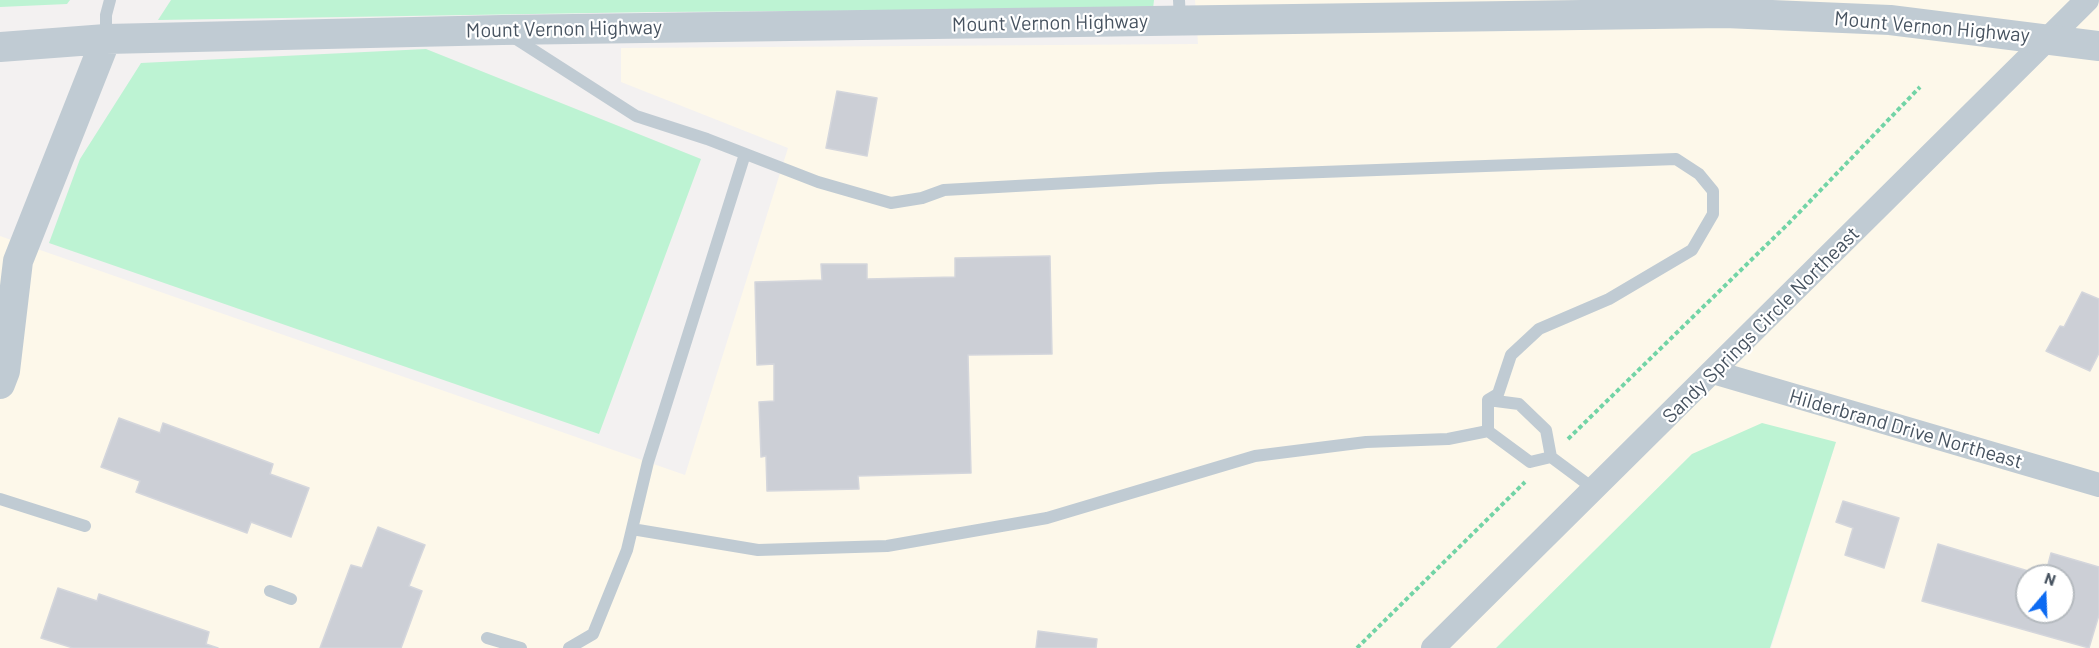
<!DOCTYPE html>
<style>
body{margin:0}
#map{position:relative;width:2099px;height:648px;overflow:hidden;background:#f3f1f1;font-family:Barlow,sans-serif}
canvas{display:block}
.north{position:absolute;left:2015px;top:564px;width:60px;height:60px;box-sizing:border-box;background:#fff;border:2px solid #b5babf;border-radius:50%;rotate:19deg;font-size:16px;font-weight:700;line-height:24px;text-align:center;color:#475360}
.north::after{content:'';display:block;margin:auto;width:21px;height:27px;background:#0c6af2;clip-path:polygon(50% 0,100% 100%,50% 72%,0 100%)}
</style>
<div id="map">
<canvas width="2099" height="648"></canvas>
<div class="north">N</div>
</div>
<script>
const c = document.querySelector('canvas').getContext('2d');
c.lineJoin = 'round';
function paint(path, color) { c.fillStyle = color; c.fill(path, 'evenodd'); }
const poly = rows => new Path2D(rows.map(r => 'M' + r).join(''));
function trace(path, color, width, dash) { c.strokeStyle = color; c.lineWidth = width; c.lineCap = dash ? 'butt' : 'round'; c.setLineDash(dash || []); c.stroke(path); }
function label(font, color, halo, rows, align = 'center') {
  c.font = font + ' Barlow,sans-serif'; c.lineWidth = 4.5; c.setLineDash([]); c.textBaseline = 'middle'; c.strokeStyle = halo; c.fillStyle = color; for (const [text, x, y, turn = 0] of rows) {
    c.save(); c.translate(x, y); c.rotate((+turn || 0) * Math.PI / 180); c.textAlign = isNaN(turn) ? turn : align; if (halo) c.strokeText(text, 0, 0); c.fillText(text, 0, 0); c.restore();
  }
}
paint(poly([
 [1195,0,2099,0,2099,648,1771,648,1836,442,1692,454,1496,648,0,648,0,236,685,475,788,148,621,82,621,48,1198,44],
 [2027,576,2063,576,2063,612,2027,612]
]), '#fdf8ea');
paint(poly([
 [0,0,70,0,67,4,0,7],
 [171,0,1154,0,1153,9,655,12,158,20],
 [426,49,701,159,599,434,49,243,80,159,141,63],
 [1762,423,1836,442,1770,648,1496,648,1692,454]
]), '#bdf3d3');
const building = poly([
 [837,91,877,98,867,156,826,148,837,91],
 [1050,256,1052,354,968,355,971,473,858,476,859,489,767,491,766,456,761,457,759,402,774,401,774,364,757,365,755,282,822,280,821,264,867,264,867,279,955,277,955,258,1050,256],
 [2082,292,2099,299,2099,353,2090,371,2046,351,2060,326,2064,327,2082,292],
 [119,418,160,433,163,423,273,464,270,474,309,488,291,537,251,522,247,533,136,492,140,481,101,467,119,418],
 [1843,501,1899,518,1884,568,1845,555,1853,528,1836,522,1843,501],
 [378,527,425,545,409,586,422,591,401,648,320,648,351,565,362,568,378,527],
 [1938,544,2045,576,2027,576,2027,612,2063,612,2063,576,2045,576,2051,553,2099,567,2099,615,2089,648,1922,601,1938,544],
 [58,588,97,601,99,594,209,632,206,644,218,648,73,648,41,638,58,588],
 [1038,631,1097,639,1096,648,1036,648,1038,631]
]);
paint(building, '#cccfd6');
trace(building, '#d4d6dc', 1.5);
trace(poly([
 [1568,439,1789,223,1920,87],
 [1357,648,1525,482]
]), '#72d4a6', 4, [4.5, 3]);
trace(poly([
 [1179,0,1180,20],
 [513,37,636,116,707,139,818,182,891,203,922,198,944,190,1159,178,1676,159,1699,174,1713,191,1713,214,1692,250,1609,299,1539,329,1511,355,1498,394,1488,400],
 [106,39,106,15,110,0],
 [1488,400,1519,404,1546,430,1551,457,1594,489],
 [1488,400,1488,431,1530,462,1551,457],
 [0,499,85,526],
 [632,529,758,550,887,546,1047,518,1255,456,1366,442,1448,439,1488,431],
 [270,591,291,599],
 [487,638,521,648],
 [569,648,593,634,627,550,648,462,745,154]
]), '#c0cbd3', 12);
trace(poly([
 [1713,372,2099,485],
 [1433,648,2087,0]
]), '#c0cbd3', 24);
trace(poly([
 [0,47,106,39,502,30,1725,13,1890,20,2099,46],
 [0,384,5,371,18,261,106,39]
]), '#c0cbd3', 30);
label('20px', '#475360', '#fff', [
 ["Mount Vernon Highway",1050,23,-1],
 ["Mount Vernon Highway",1932,27,5],
 ["Mount Vernon Highway",564,29,-1],
 ["Sandy Springs Circle Northeast",1761,325,-45],
 ["Hilderbrand Drive Northeast",1906,429,16]
]);
</script>
